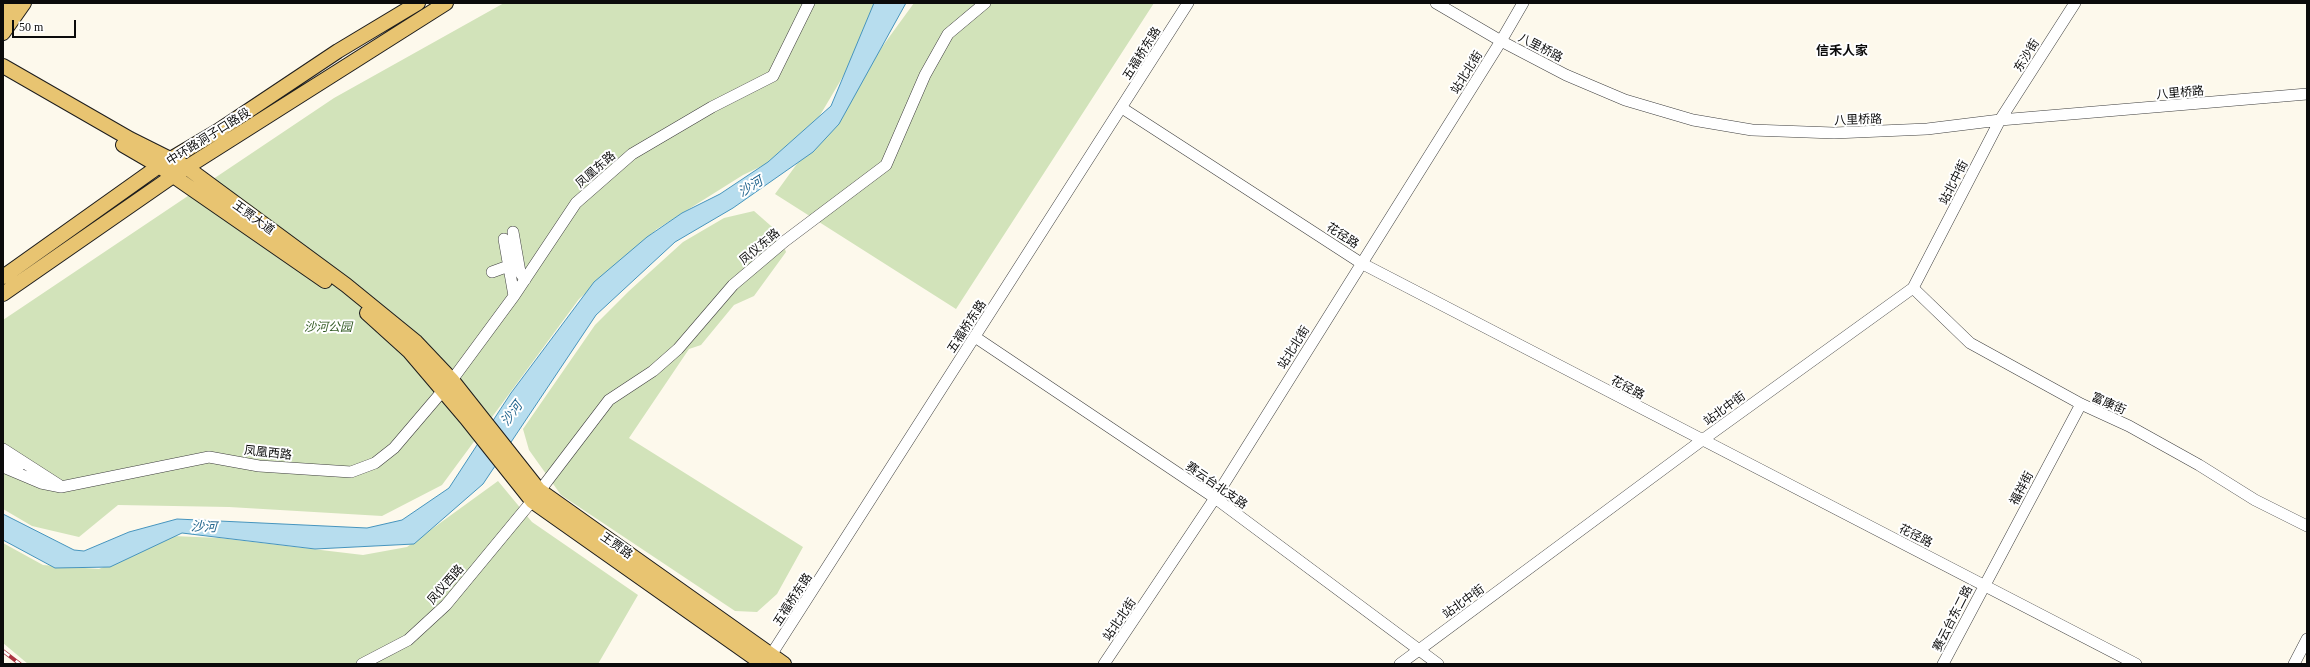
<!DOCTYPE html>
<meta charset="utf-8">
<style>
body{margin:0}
#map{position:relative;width:2310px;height:667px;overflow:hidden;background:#fdf9ec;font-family:Georgia,serif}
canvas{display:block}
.frame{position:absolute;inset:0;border:4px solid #0b0b0b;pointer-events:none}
.scale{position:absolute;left:12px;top:20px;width:64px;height:18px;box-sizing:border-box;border:2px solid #0b0b0b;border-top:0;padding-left:5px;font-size:12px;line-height:14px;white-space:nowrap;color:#0b0b0b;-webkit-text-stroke:3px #fff;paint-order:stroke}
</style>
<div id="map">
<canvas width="2310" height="667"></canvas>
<div class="frame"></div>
<div class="scale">50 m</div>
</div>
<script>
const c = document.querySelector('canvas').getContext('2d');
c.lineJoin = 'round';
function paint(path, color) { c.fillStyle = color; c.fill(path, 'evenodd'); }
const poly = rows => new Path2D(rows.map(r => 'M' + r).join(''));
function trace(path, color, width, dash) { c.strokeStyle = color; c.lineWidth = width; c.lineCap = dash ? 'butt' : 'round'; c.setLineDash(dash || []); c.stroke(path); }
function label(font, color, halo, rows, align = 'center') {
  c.font = font + ' Georgia,"Noto Sans SC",serif'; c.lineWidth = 4; c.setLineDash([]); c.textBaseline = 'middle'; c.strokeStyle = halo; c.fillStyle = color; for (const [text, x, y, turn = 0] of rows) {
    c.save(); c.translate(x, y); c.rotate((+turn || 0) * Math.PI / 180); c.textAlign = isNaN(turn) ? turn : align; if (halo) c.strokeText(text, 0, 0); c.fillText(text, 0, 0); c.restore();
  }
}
paint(poly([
 [504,3,875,3,845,73,819,117,766,164,743,175,657,229,579,299,442,485,382,516,229,507,118,505,79,537,32,526,3,509,3,320,334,98],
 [914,3,1154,3,956,309,775,194],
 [754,211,779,233,786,252,754,296,734,305,701,345,689,349,629,438,803,547,777,594,757,612,735,611,561,495,529,450,523,429,595,325,629,291,683,242,724,218],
 [498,481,532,522,638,595,598,664,28,664,3,643,3,543,43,565,99,569,173,536,220,538,363,555,407,547]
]), '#d2e3ba');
const water = poly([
 [874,3,906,3,839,124,813,152,733,208,675,242,596,315,483,484,414,544,315,549,182,533,110,567,55,568,3,540,3,514,74,550,84,551,129,532,177,519,367,528,402,520,449,488,511,393,594,282,647,237,682,213,720,194,768,162,831,106,874,3]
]);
paint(water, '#b7ddee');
trace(water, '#4694bd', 1);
const minor = poly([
 [1436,3,1501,41,1566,75,1625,100,1693,120,1752,130,1834,133,1927,129,2000,120,2307,94],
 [1122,108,1361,263,2136,664],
 [513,232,520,272,525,280],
 [504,239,514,296],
 [492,272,514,264],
 [1913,288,1970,343,2081,404,2129,426,2199,465,2255,500,2307,526],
 [975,337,1215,498,1438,664],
 [3,449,59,485],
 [3,458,19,466],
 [3,467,41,483,61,487,209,457,259,466,351,472,375,463,394,448,452,380,514,296,576,203,632,154,712,107,773,76,809,3],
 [769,662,771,655,1188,3],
 [362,664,408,640,446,605,532,501,609,400,653,371,678,349,733,285,785,241,886,165,925,75,948,34,985,3],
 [1104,664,1215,498,1501,41,1523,3],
 [1400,664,1701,441,1913,288,2000,120,2075,3],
 [1943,664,2081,404],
 [2294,664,2307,639]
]);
const major = poly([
 [3,14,11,3],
 [3,33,24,3],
 [3,66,130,139,186,167,346,285,416,342,452,380,539,490,784,664],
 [123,145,159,166,325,281],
 [3,277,159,166,218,131,338,51,418,3],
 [3,294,173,176,446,3],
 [367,313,409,351,466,418,532,501,763,664]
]);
trace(minor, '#3e3e3e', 12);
trace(major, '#1c1c1c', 16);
trace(minor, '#fff', 11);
trace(major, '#e8c471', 14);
const rail = poly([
 [3,651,20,664]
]);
trace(rail, '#ab3441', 4);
trace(rail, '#fff', 2.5, [8]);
label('12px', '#0b0b0b', '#fff', [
 ["八里桥路",1541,47,27],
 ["五福桥东路",1141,53,-58],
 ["东沙街",2026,55,-58],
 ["站北北街",1466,72,-58],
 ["八里桥路",2180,92,-5],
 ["八里桥路",1858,119,-2],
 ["中环路洞子口路段",208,136,-32],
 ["凤凰东路",595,169,-41],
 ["站北中街",1953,182,-63],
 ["王贾大道",254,217,36],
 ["花径路",1343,235,33],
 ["凤仪东路",759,246,-40],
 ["五福桥东路",966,326,-57],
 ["站北北街",1293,347,-58],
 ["花径路",1628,387,28],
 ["富康街",2109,403,24],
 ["站北中街",1724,408,-36],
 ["凤凰西路",268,452,6],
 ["赛云台北支路",1217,485,35],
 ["福祥街",2021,488,-62],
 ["花径路",1916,535,27],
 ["王贾路",617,545,35],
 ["凤仪西路",445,584,-49],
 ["五福桥东路",792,599,-57],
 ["站北中街",1463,601,-36],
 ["赛云台东二路",1952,618,-63],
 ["站北北街",1119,619,-56]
]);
label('italic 12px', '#335b24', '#fff', [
 ["沙河公园",328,326]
]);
label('bold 13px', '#0b0b0b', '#fff', [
 ["信禾人家",1842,50]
]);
label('italic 13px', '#24668e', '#fff', [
 ["沙河",750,186,-31],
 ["沙河",511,413,-54],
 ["沙河",204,526,2]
]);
</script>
